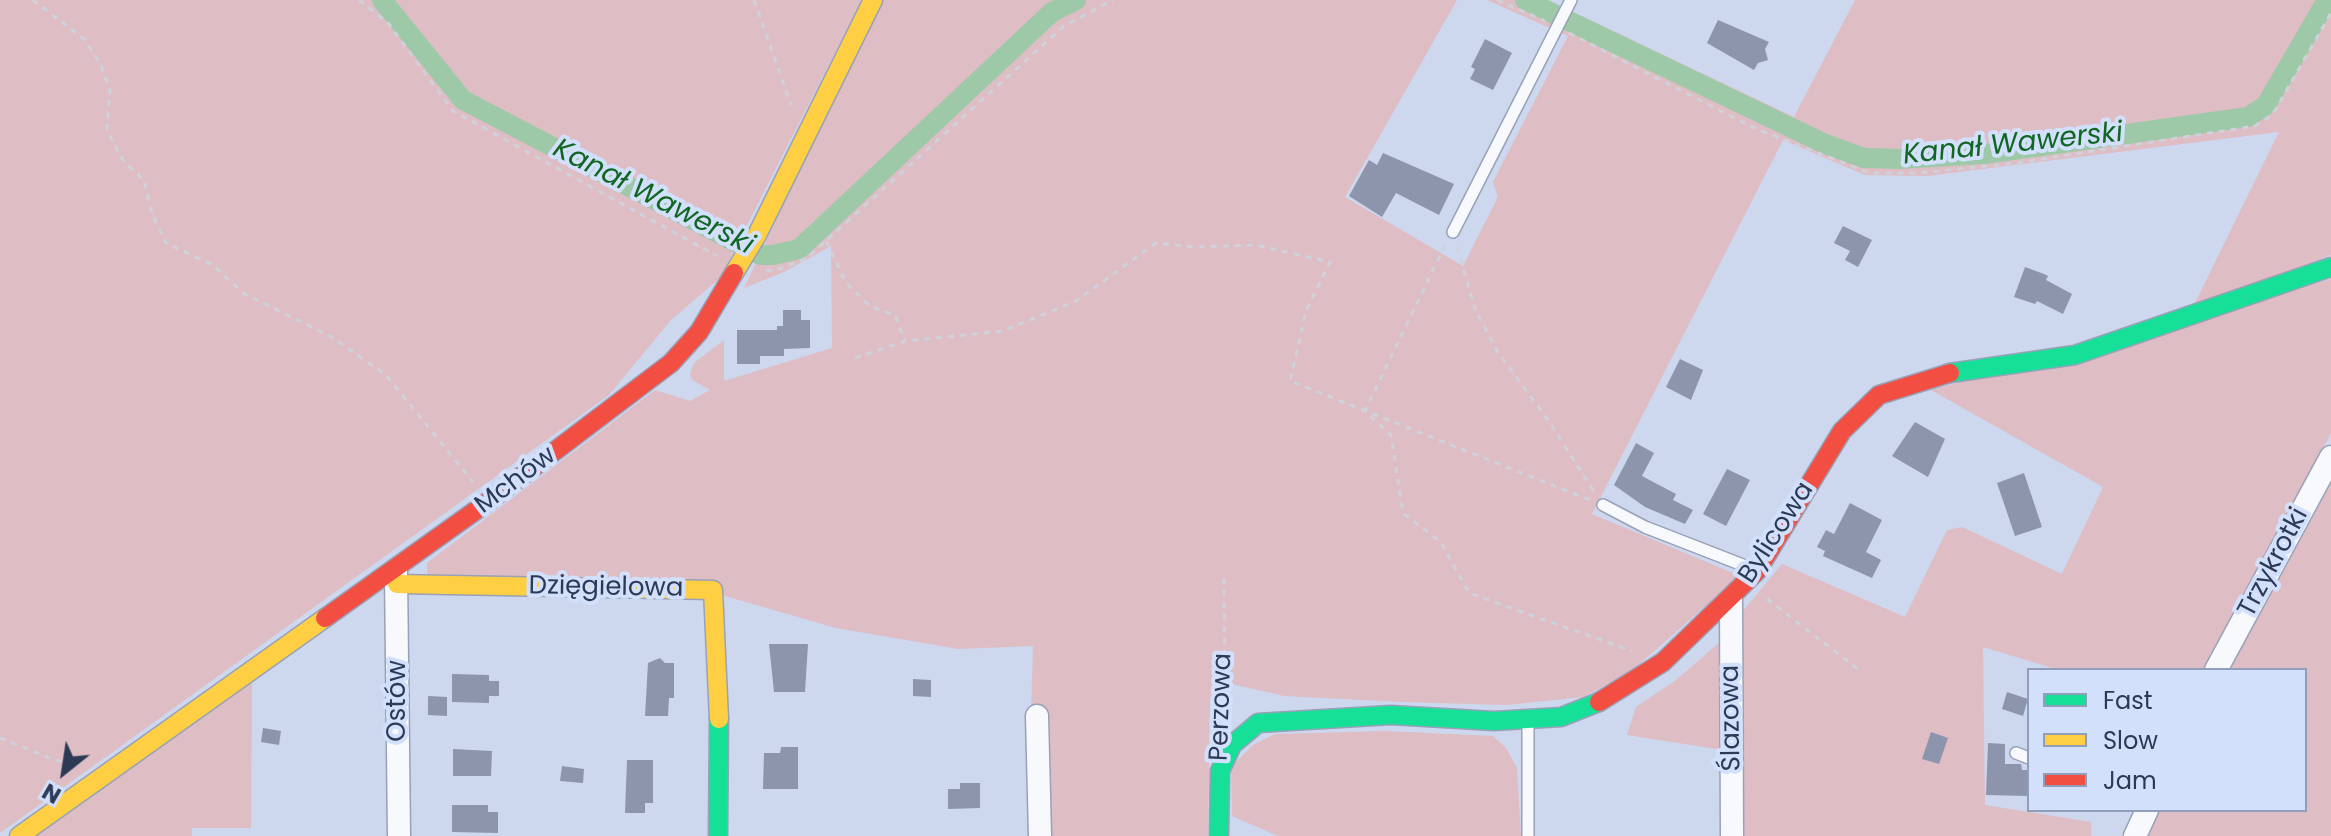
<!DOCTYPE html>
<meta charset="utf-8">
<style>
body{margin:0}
#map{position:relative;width:2331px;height:836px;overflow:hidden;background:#cdd7ee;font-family:Poppins,sans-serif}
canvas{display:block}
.legend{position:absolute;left:2027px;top:668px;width:280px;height:144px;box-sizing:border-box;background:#d2e0fc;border:2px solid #909eba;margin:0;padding:10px 14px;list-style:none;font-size:24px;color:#2d3a56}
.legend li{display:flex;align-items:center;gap:16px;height:40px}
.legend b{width:40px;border:2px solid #909eba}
.north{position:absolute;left:24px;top:732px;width:80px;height:80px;-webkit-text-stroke:6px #d2e0fc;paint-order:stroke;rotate:210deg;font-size:22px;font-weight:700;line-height:32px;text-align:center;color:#2d3a56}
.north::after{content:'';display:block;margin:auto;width:28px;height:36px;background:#2d3a56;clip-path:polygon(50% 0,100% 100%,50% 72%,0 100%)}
</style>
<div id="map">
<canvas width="2331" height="836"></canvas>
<ul class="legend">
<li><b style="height:10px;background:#16e098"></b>Fast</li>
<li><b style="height:10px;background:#ffcf43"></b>Slow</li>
<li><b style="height:10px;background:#f24e42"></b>Jam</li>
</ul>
<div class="north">N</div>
</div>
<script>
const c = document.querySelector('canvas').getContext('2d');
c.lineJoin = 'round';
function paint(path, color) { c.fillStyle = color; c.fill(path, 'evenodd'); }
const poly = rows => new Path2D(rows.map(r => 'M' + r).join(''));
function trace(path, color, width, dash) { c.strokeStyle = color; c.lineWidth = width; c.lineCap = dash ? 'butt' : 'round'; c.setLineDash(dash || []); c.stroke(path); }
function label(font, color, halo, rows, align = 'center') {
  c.font = font + ' Poppins,sans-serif'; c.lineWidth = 8; c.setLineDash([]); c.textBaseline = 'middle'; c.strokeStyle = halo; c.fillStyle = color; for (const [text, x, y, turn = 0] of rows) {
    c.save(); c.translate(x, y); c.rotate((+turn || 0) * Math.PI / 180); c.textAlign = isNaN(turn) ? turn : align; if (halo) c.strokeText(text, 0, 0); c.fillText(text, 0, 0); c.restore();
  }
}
paint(poly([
 [0,0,862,0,720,278,671,320,609,395,0,833],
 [881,0,1457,0,1345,197,1463,266,1498,197,1493,182,1568,36,1487,0,1548,0,1794,117,1855,0,2331,0,2331,255,2193,307,2279,132,1927,176,1865,175,1783,140,1592,514,1740,576,1629,673,1583,697,1506,705,1402,702,1284,696,1219,681,1218,701,1210,701,1208,836,1051,836,1049,713,1031,711,1033,646,958,649,836,628,725,596,427,576,427,563,655,390,690,401,710,390,692,380,690,374,694,363,724,340,724,381,832,348,831,246,784,272,744,288],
 [2331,279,2331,433,2207,670,2059,670,1983,647,1985,805,2091,822,2091,836,1743,836,1742,612,1782,564,1905,617,1947,530,1962,527,2062,574,2103,487,1931,390],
 [2331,480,2331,836,2145,836,2157,810,2305,810,2305,670,2229,670],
 [1727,636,1723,750,1627,735,1636,707,1676,680],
 [252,680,251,828,192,828,192,836,33,836],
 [1386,731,1493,736,1506,748,1517,768,1521,836,1278,836,1232,816,1231,767,1253,745,1275,734]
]), '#debdc4');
trace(poly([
 [382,0,463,100,760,255,773,255,799,249,1052,12,1076,0],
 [1525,0,1825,144,1864,158,1901,159,1984,154,2248,117,2266,105,2327,0]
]), '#9dc9a9', 20);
paint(poly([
 [1718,20,1769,42,1765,49,1768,60,1758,63,1754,70,1707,43],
 [1485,39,1512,53,1493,90,1470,79,1475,69,1471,67],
 [1383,153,1454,184,1439,215,1396,193,1382,217,1349,196,1369,160,1377,165],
 [1843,226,1872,240,1858,267,1845,260,1850,251,1834,243],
 [2025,267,2044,274,2048,276,2046,280,2072,294,2063,314,2037,301,2035,304,2014,297],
 [783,310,801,310,801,320,810,320,810,348,784,349,784,356,760,356,760,364,737,364,737,330,777,330,777,326,783,326],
 [1680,359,1703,370,1691,400,1666,387],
 [1915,422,1945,439,1928,477,1892,456],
 [1636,443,1654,453,1642,476,1676,494,1673,500,1693,510,1685,524,1645,507,1614,485],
 [1727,469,1750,480,1726,526,1703,514],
 [2024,473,2042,527,2015,536,1997,483],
 [1850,503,1882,520,1866,552,1881,560,1872,578,1823,556,1825,551,1817,547,1826,530,1834,534],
 [769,644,808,644,805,692,774,692],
 [660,658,665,663,674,663,674,698,669,698,668,716,645,716,648,663],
 [452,674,489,675,489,681,499,681,499,696,489,696,489,703,452,702],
 [913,679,931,680,931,697,913,696],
 [2007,692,2028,699,2023,716,2002,709],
 [428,696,447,697,447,716,428,715],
 [263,728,281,731,279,745,261,742],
 [1931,732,1948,738,1939,764,1922,759],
 [1988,743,2005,744,2005,764,2021,764,2022,770,2029,770,2029,796,1986,795],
 [781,747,798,747,798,789,763,789,764,753,780,753],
 [453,749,492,751,491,776,453,776],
 [627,760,653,760,653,803,645,803,645,813,625,813],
 [562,766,584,769,583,783,560,781],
 [960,783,980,783,980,808,948,809,948,789,960,789],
 [452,805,488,805,488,812,498,812,498,833,452,832]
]), '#8c95ab');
const lane = poly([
 [1453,232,1571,0],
 [1603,505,1645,527,1753,569],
 [1528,721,1528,836],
 [2016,753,2029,758]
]);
const street = poly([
 [396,572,399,836],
 [1731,600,1732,836],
 [2216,670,2331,457],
 [1037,716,1040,836],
 [2135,836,2147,810]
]);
const fast = poly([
 [1950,373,2075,355,2331,267],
 [718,836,719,719],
 [1219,836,1220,771,1232,745,1258,723,1391,715,1494,721,1561,717,1599,702]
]);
const slow = poly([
 [734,273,757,235,873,0],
 [397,584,713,590,719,719],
 [19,836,325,618]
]);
const jam = poly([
 [325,618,489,501,671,363,699,332,734,273],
 [1599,702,1663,662,1757,571,1842,431,1879,395,1950,373]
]);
trace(lane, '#98a1b8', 14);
trace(street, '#98a1b8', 25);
trace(fast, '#98a1b8', 21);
trace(slow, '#98a1b8', 21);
trace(jam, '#98a1b8', 21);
trace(poly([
 [33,0,84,39,100,63,110,90,107,130,124,162,144,180,152,214,166,243,213,265,243,293,330,336,386,375,473,482],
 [359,0,388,23,453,111,717,256],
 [754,0,791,105],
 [1497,0,1545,21],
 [1569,33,1754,128,1870,173,1920,173,2016,163,2255,126,2273,114,2331,13],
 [826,241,846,283,871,307,895,315,905,341],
 [1445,245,1365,411,1391,435,1403,513,1441,542,1469,593,1632,651],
 [1457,247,1475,309,1497,351,1548,420,1595,493],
 [766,270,774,271,807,258,1064,26,1113,0],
 [855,358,905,341,1003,331,1076,301,1156,243,1195,247,1256,245,1330,262,1306,311,1290,381,1590,500],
 [1224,578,1225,718],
 [1767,599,1859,670],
 [0,738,55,760,78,764]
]), '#cfd2da', 3, [6, 6]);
trace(lane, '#f8f9fc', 11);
trace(street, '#f8f9fc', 22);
trace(fast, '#16e098', 18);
trace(slow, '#ffcf43', 18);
trace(jam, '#f24e42', 18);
label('26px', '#2d3a56', '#d2e0fc', [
 ["Mchów",516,481,-37],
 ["Bylicowa",1777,533,-57],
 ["Trzykrotki",2274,563,-62],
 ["Dzięgielowa",606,588,1],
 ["Ostów",398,701,-90],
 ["Perzowa",1222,707,-88],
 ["Ślazowa",1732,718,-91]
]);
label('italic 28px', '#116722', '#d2e0fc', [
 ["Kanał Wawerski",2013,145,-6],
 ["Kanał Wawerski",653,198,27]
]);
</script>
